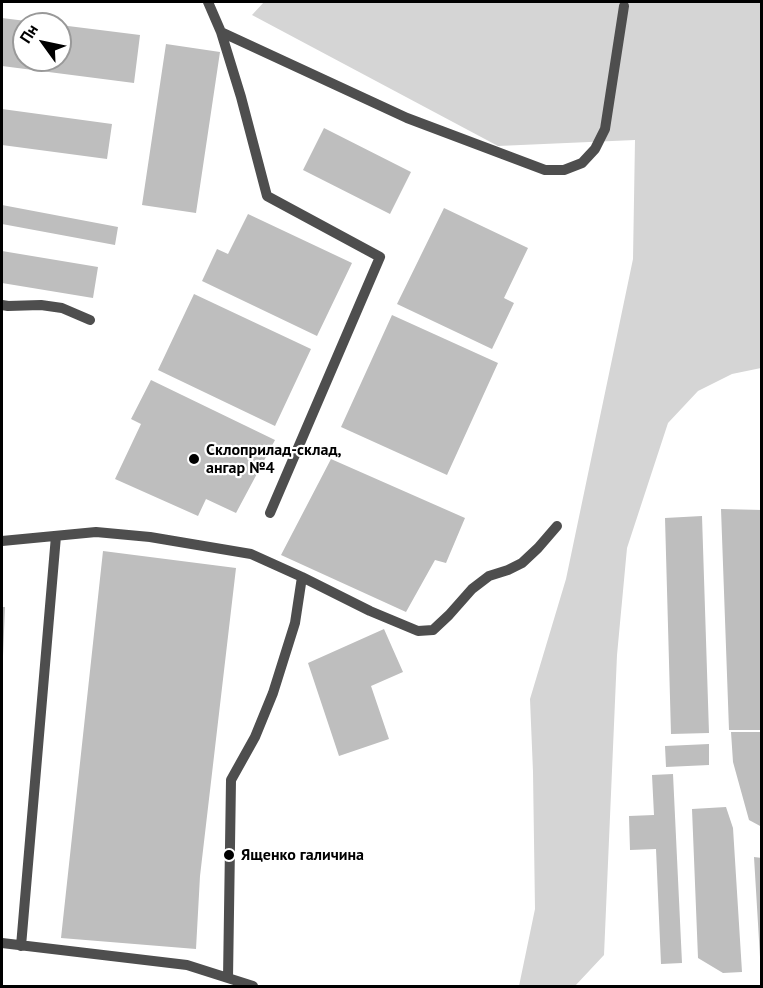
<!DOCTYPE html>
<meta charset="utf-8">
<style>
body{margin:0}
#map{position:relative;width:763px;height:988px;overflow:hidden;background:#fff;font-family:"PT Sans",sans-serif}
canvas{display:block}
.frame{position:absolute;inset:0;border:3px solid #000;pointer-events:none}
.north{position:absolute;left:12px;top:12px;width:60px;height:60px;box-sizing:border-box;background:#fff;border:2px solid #999;border-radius:50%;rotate:303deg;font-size:16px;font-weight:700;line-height:24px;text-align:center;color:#000}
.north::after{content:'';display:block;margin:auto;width:21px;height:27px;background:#000;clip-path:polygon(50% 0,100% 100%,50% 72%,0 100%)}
</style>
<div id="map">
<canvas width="763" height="988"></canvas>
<div class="frame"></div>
<div class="north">Пн</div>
</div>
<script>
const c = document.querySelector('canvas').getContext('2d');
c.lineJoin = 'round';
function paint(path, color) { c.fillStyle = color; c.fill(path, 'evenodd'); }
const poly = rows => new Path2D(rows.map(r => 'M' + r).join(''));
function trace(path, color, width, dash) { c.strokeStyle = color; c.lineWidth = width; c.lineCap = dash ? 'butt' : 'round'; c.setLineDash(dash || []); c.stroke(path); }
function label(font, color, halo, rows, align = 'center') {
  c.font = font + ' "PT Sans",sans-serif'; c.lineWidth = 4.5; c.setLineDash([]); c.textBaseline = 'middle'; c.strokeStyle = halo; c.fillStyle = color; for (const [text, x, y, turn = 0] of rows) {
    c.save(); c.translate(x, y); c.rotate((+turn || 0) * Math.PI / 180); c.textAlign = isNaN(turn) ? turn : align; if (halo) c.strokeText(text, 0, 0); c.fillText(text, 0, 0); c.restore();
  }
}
paint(poly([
 [264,2,761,2,761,368,732,374,698,391,668,423,627,548,617,655,604,955,575,986,519,986,535,909,533,772,530,699,566,579,633,259,635,140,498,146,252,15]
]), '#d5d5d5');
paint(poly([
 [2,18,42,23,42,24,24,24,24,60,60,60,60,25,140,35,134,83,2,66],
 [166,44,220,52,196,213,142,205],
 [2,109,112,124,107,159,2,145],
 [324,128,411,172,390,214,303,170],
 [2,205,118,227,115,245,2,224],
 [444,208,528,248,504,298,514,303,492,349,397,304],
 [248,214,352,263,317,336,202,281,217,249,228,254],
 [2,251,98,267,93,298,2,283],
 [194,294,311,349,275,426,158,370],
 [392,315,498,363,447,475,341,427],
 [151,380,275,440,236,513,206,499,198,516,115,479,141,424,131,419],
 [331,459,465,518,446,563,435,560,406,612,281,555],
 [721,509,762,510,762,730,729,730],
 [702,516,709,733,671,734,665,518],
 [103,551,236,568,200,876,196,949,61,938],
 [2,607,5,607,3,656,2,656],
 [384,629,403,672,371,686,389,739,339,756,308,663],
 [731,732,762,732,762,827,749,820,733,762],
 [709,744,709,765,666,767,665,746],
 [673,774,682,963,661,964,656,849,630,850,629,816,654,815,652,775],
 [726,807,733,828,742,972,723,973,698,958,692,809],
 [754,857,762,858,762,957,760,957]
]), '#bebebe');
trace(poly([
 [208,2,221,32,241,97,267,196,380,257,270,513],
 [221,32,407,118,545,170,564,170,582,163,595,149,605,129,624,6],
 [2,305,8,306,41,305,62,308,90,320],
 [2,541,96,532,150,537,251,554,302,577,370,611,418,631,433,630,449,615,472,589,489,576,508,570,522,563,538,548,557,526],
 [2,943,187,965,253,986],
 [21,946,56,536],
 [228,978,231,780,255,737,273,693,295,623,302,577]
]), '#4e4e4e', 10);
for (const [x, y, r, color] of [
 [194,459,6,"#000"],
 [229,855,6,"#000"]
]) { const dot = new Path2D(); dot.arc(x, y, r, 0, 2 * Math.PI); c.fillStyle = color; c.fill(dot); trace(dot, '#fff', 2); }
label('bold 16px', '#000', '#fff', [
 ["Склоприлад-склад,",206,450],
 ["ангар №4",206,468],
 ["Ященко галичина",241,855]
], 'left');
</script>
